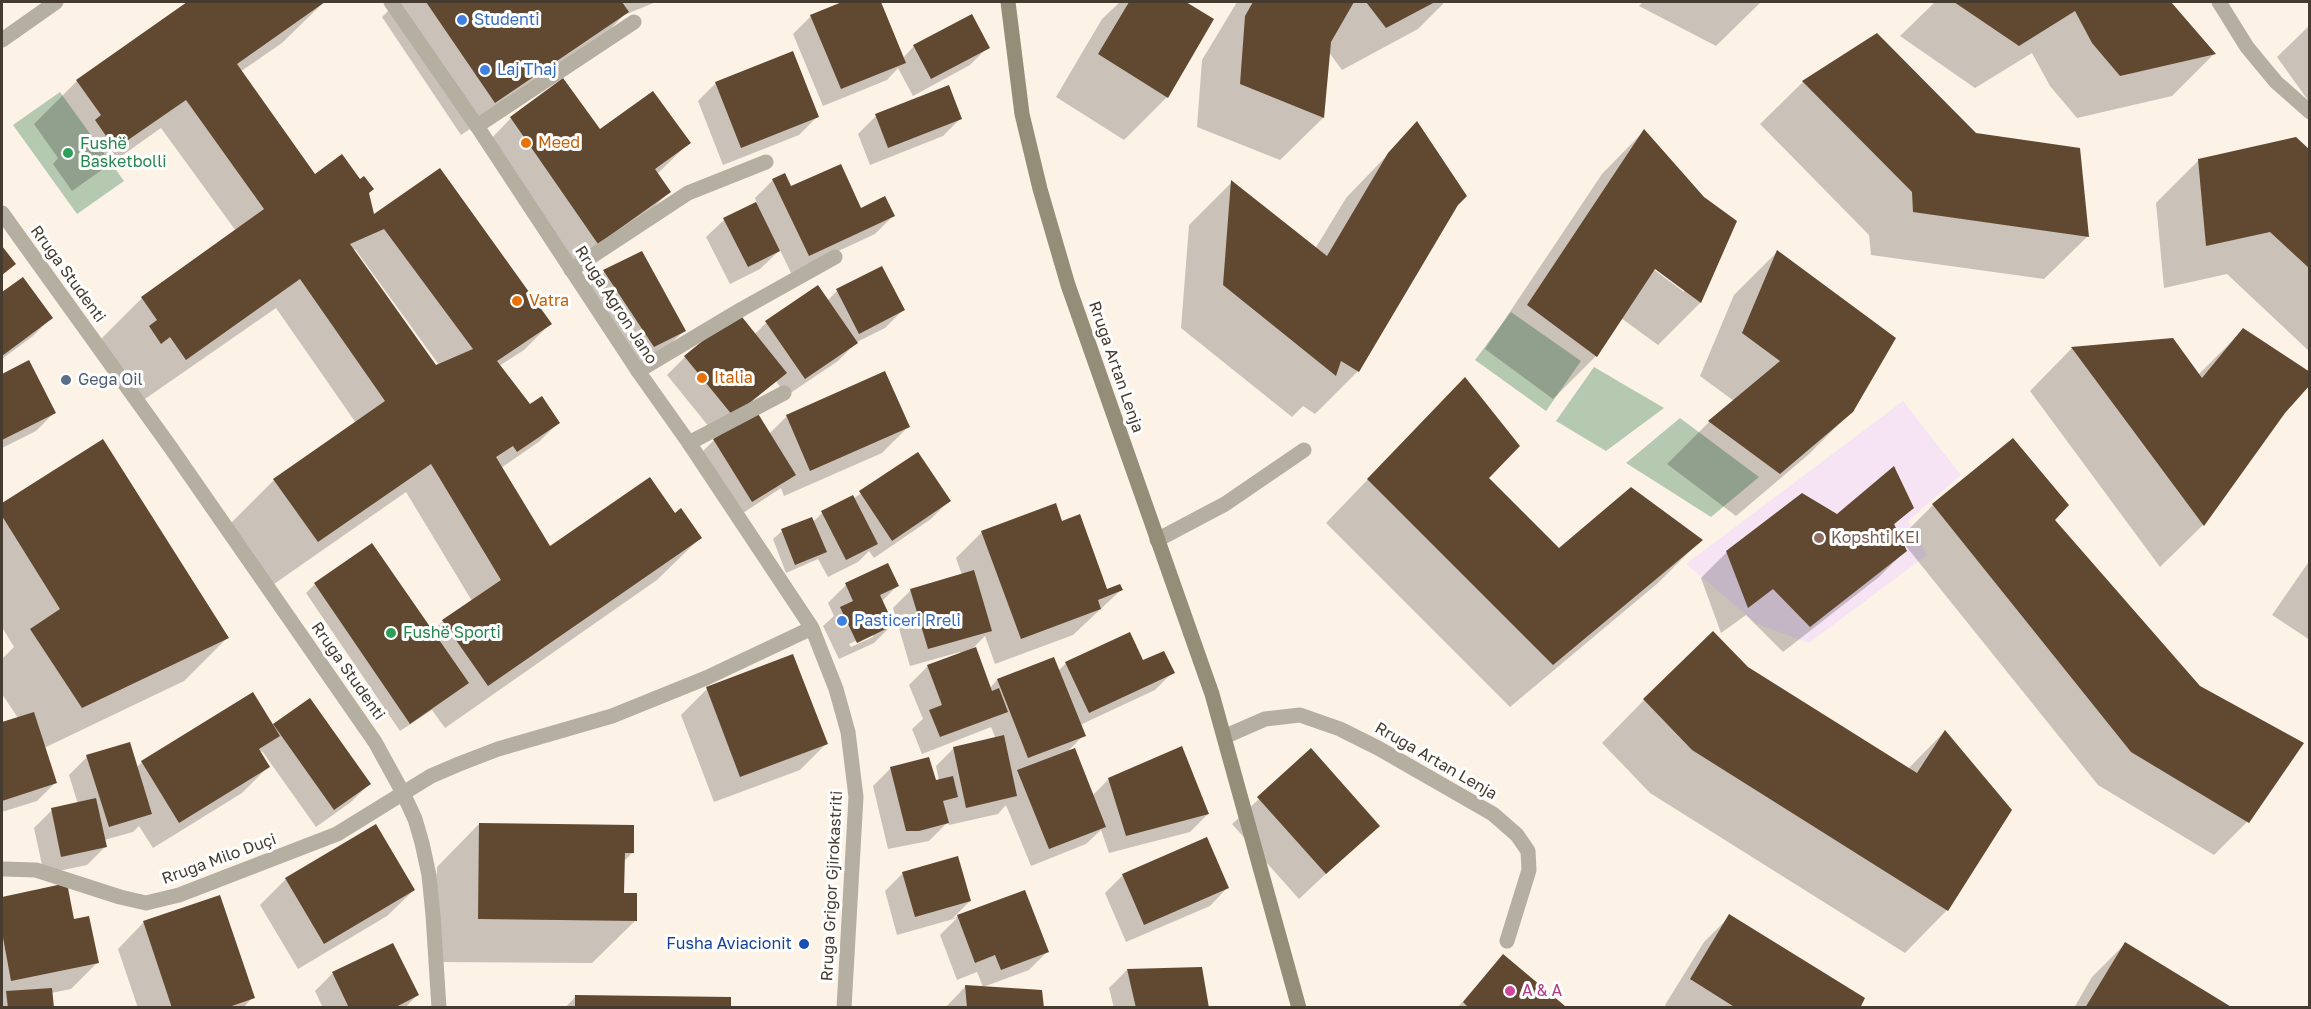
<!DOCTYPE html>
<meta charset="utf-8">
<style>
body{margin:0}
#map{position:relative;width:2311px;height:1009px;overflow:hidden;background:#fdf2e6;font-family:"Golos Text",sans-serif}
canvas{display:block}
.frame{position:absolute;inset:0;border:3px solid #463b2f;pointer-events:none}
</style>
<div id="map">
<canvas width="2311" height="1009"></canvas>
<div class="frame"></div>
</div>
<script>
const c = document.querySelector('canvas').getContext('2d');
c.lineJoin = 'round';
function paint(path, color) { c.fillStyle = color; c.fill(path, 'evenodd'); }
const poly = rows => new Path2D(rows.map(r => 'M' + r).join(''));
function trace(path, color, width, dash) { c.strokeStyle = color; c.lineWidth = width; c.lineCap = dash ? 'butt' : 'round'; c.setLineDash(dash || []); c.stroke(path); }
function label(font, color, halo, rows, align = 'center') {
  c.font = font + ' "Golos Text",sans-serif'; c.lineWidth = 6; c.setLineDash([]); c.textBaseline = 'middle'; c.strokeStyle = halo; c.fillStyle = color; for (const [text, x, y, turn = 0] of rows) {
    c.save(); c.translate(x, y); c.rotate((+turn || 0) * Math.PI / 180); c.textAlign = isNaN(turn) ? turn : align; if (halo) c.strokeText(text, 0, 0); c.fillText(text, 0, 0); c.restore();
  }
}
paint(poly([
 [1903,401,1961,475,1908,521,1927,555,1809,643,1757,624,1686,564]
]), '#f6e4f5');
paint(poly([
 [60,92,124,181,77,214,13,125],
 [1511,312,1581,361,1546,411,1475,360],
 [1594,367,1664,408,1606,451,1556,421],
 [1680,418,1759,477,1711,517,1626,463]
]), '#b4c9af');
paint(poly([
 [190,2,324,2,282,43,240,72,314,176,368,193,373,217,550,324,524,350,499,366,530,406,558,423,540,441,501,468,549,548,674,515,700,538,657,580,445,728,432,710,400,731,306,593,315,584,372,545,432,632,443,621,472,601,406,492,274,584,231,523,274,480,356,423,276,308,142,401,99,341,142,298,236,231,161,128,72,191,53,164,58,158,34,124,77,81],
 [355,249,439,365,434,366,353,251],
 [397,2,656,2,624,15,595,45,461,135,382,17],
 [845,2,879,2,903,58,914,46,988,47,970,65,913,96,898,68,887,80,823,106,793,34,811,16],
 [1120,2,1183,2,1212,20,1167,97,1124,140,1056,97,1102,19],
 [1237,2,1445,2,1418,29,1342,70,1328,51,1323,118,1280,160,1197,127,1202,60],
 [1643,2,1761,2,1716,46,1639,6],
 [1935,2,2169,2,2214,54,2172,96,2077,118,2050,86,2032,53,1975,88,1900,36],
 [2310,25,2310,103,2277,57],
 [1877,35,1975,135,2087,237,2044,279,1871,255,1869,235,1760,124,1803,82],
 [563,80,599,131,689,143,657,174,669,192,643,218,572,269,485,145,511,118],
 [716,83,817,117,799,135,723,165,698,101],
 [876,116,961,118,943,136,870,165,858,134],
 [1417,124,1457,204,1358,371,1315,414,1303,406,1292,417,1181,328,1189,225,1232,182,1315,249,1346,198],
 [1644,131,1703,198,1735,221,1700,303,1658,345,1621,318,1596,356,1553,399,1485,349,1602,174],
 [1650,263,1684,288,1684,292,1649,266],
 [2310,152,2310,352,2227,274,2164,288,2156,203,2199,160],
 [773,180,790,188,861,209,893,216,875,234,791,273,780,250,760,269,730,284,706,237,724,220,757,203,755,198],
 [1777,252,1852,411,1808,455,1736,516,1667,464,1709,422,1734,401,1700,376,1734,295],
 [641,253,684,331,666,348,635,364,586,290,604,272],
 [23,279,51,318,33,336,2,359,2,294],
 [818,287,827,301,837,291,903,310,885,328,857,342,838,361,786,396,776,381,714,433,667,375,685,357,754,335,766,323],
 [2243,330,2284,412,2203,525,2160,567,2030,391,2072,348,2173,340,2198,375],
 [28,363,54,413,36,431,2,448,2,376],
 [787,416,908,427,882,453,784,496,781,488,734,519,696,458,714,440,769,434],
 [1423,422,1487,478,1558,550,1701,540,1658,583,1510,707,1326,523],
 [2013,440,2053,520,2247,822,2214,855,2098,785,1901,540,1905,551,1879,577,1783,652,1746,615,1721,633,1701,578,1727,552,1837,516,1912,508,1893,526,1899,539,1933,505],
 [103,441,227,638,184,681,44,748,55,783,37,801,2,812,2,724,18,718,2,694,2,659,14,647,2,627,2,505],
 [917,454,949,501,931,519,874,558,869,551,858,562,828,577,818,559,786,573,773,539,782,531,811,519,813,522,822,513,853,499],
 [1061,523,1107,591,1121,590,1073,635,995,664,985,636,970,651,990,688,997,680,1053,659,1058,671,1065,664,1129,634,1143,662,1173,672,1155,690,1080,725,1084,735,1067,752,1092,796,1109,779,1208,814,1190,832,1109,853,1101,830,1086,844,1031,866,1006,805,998,814,949,825,948,822,929,841,888,849,873,786,891,768,934,782,939,781,936,766,954,748,996,739,991,727,922,754,912,729,923,719,909,685,927,667,961,654,960,652,910,666,893,608,911,590,962,575,956,558,982,532],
 [2310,560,2310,640,2272,615],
 [887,565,897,586,881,602,892,625,874,643,839,659,823,626,834,616,828,603,846,585],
 [873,633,873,637,851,647,849,644],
 [1747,668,1908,769,1944,732,1947,910,1905,953,1650,793,1602,743,1644,700],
 [707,689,826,744,800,770,714,802,681,715],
 [274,725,369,784,351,802,316,827,262,751,260,753,268,767,242,793,153,848,139,826,133,832,104,840,105,847,87,865,44,874,34,828,52,810,78,804,69,775,87,757,136,768,142,762],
 [1311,751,1378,825,1299,899,1232,824],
 [479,824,633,852,623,862,623,895,635,921,592,963,436,962,437,867],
 [903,873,970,901,952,919,1024,891,1047,952,1029,970,983,987,977,972,957,980,940,935,957,918,897,935,885,891],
 [1123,875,1227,888,1210,906,1126,942,1105,893],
 [286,879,414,890,387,916,298,969,260,905],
 [65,885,73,921,97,963,71,989,51,993,52,1008,2,1008,2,898],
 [1730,916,1858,1008,1668,1008,1665,1005,1704,942],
 [144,922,253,997,243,1008,138,1008,118,949],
 [2125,944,2230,1008,2074,1008,2092,977],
 [1503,956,1562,1008,1457,1008],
 [1201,968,1207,1008,1114,1008,1109,988,1127,970],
 [333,973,417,995,405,1008,323,1008,315,991],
 [965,987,1042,1008,945,1008],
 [576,996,729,1008,565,1008]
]), '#0003');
paint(poly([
 [187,2,325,2,237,64,315,174,342,154,360,179,364,176,374,189,369,193,374,214,440,168,552,324,497,361,530,404,542,396,560,423,517,452,513,446,496,457,550,546,650,477,675,513,681,508,702,538,488,686,442,620,501,580,431,464,318,542,273,479,385,401,300,279,186,360,170,337,161,344,149,326,157,320,141,297,264,209,186,100,115,149,95,120,101,115,76,80],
 [384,229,473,349,436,365,350,244],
 [426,2,622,2,629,12,495,103],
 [842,2,881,2,906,63,841,89,810,15],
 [1129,2,1186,2,1214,19,1168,98,1098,54],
 [1253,2,1354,2,1331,42,1324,118,1240,84,1245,16],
 [1366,2,1435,2,1386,28],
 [1954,2,2171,2,2216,54,2120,76,2092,43,2075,11,2019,46],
 [972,14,990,48,931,79,913,45],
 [1877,33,1976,133,2080,148,2089,237,1913,212,1912,192,1802,81],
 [793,51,819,117,741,148,715,82],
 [563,78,600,129,653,91,691,143,655,169,671,192,598,244,510,117],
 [949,85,962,119,888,148,875,114],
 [1417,121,1467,196,1458,205,1359,372,1341,361,1336,376,1223,285,1231,180,1327,256,1388,153],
 [1644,129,1704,197,1737,221,1701,303,1655,269,1597,357,1527,305],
 [2296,137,2310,150,2310,269,2270,232,2206,246,2198,159],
 [841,164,861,208,885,196,895,216,809,256,772,179,785,173,791,186],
 [756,202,780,251,748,267,723,218],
 [2,246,16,264,2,275],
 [1777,250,1896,338,1853,412,1780,474,1708,421,1780,361,1742,333],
 [642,251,686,331,654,347,603,270],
 [882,266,905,310,859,334,836,289],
 [23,277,53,318,2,356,2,292],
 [818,285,858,343,805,379,765,321],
 [738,312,787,373,733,416,684,356],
 [2243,328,2310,372,2310,385,2285,413,2204,526,2071,347,2173,338,2202,378],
 [29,360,56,413,2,440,2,374],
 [885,371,910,427,810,471,786,415],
 [1465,377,1520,446,1489,478,1559,548,1631,487,1703,540,1553,665,1367,479],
 [757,412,796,475,752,502,713,439],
 [2013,438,2069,505,2055,520,2200,686,2304,743,2249,823,2131,752,1932,504],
 [103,439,229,638,82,708,30,629,60,609,2,516,2,503],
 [918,452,951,501,892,541,859,491],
 [1894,466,1914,508,1894,524,1907,551,1810,627,1773,589,1748,608,1726,551,1802,493,1837,514],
 [853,495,878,544,846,560,821,511],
 [1056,503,1062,521,1080,514,1107,589,1120,584,1123,590,1098,600,1101,609,1021,639,981,531],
 [812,517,827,552,795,565,781,529],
 [372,543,469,683,410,724,314,583],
 [888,563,899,586,880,595,894,625,857,643,840,607,853,601,845,583],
 [974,570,992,631,928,649,910,589],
 [1713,631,1748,667,1917,773,1945,730,2012,810,1948,911,1692,750,1643,699],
 [1130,632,1143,660,1164,651,1175,673,1089,713,1065,662],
 [976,647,992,691,999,688,1008,712,940,737,929,710,942,705,927,665],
 [793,654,828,744,740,777,706,687],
 [1054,657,1086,736,1028,758,997,679],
 [253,692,280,736,259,749,270,767,179,823,141,761],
 [310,698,371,784,334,810,273,724],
 [34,712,57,783,2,801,2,722],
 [1004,735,1017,796,966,808,953,747],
 [130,742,152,814,109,827,86,755],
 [1182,746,1209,814,1126,836,1108,778],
 [1075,748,1106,827,1049,849,1017,770],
 [1311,748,1380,826,1326,874,1257,797],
 [929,757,936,780,953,776,958,797,943,801,949,823,919,831,906,831,890,767],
 [96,798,107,847,61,857,51,808],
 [479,823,634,825,634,853,625,853,624,893,637,893,637,921,478,919],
 [376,824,415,890,324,944,285,878],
 [1207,837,1229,888,1144,925,1122,874],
 [958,856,971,901,915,917,902,872],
 [67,883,74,919,89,916,99,963,11,981,2,932,2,897],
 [1025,890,1049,952,1001,970,995,955,975,963,957,915],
 [220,895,255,998,226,1008,172,1008,143,921],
 [1729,914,1865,998,1860,1008,1736,1008,1690,979],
 [2125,942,2233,1008,2085,1008],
 [393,943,419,995,394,1008,349,1008,332,972],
 [1503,954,1565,1006,1564,1008,1469,1008,1463,1002],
 [1202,967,1209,1008,1136,1008,1127,969],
 [965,985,1042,990,1044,1008,967,1008],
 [52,988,54,1008,8,1008,6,991],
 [575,995,731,997,731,1008,575,1008]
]), '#604930');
trace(poly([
 [2219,2,2247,47,2276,82,2310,112],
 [477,126,634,22],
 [571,270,688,193,766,162],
 [638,371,742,309,835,257],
 [689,443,784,393],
 [1157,540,1225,504,1304,450],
 [1226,736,1265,719,1300,715,1340,729,1378,748,1493,814,1517,835,1528,851,1529,870,1507,941]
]), '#b4afa1', 15);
trace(poly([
 [391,2,477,126,638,371,689,443,812,628,836,689,848,732,856,797,844,1008],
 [2,40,56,2],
 [2,213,171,448,375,742,403,793,415,819,422,843,429,875,433,915,439,1008],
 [2,869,36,870,120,897,146,903,179,895,337,834,431,776,459,764,498,749,612,716,706,678,812,628]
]), '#b4afa1', 15);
trace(poly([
 [1008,2,1022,114,1040,189,1068,285,1212,694,1299,1008]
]), '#948e79', 15);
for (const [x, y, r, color] of [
 [462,20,6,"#3f7fe0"],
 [485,70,6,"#3f7fe0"],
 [526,143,6,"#e8710a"],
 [68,153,6,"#2e9e5b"],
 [517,301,6,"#e8710a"],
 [702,378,6,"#e8710a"],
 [66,380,6,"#5c6f8a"],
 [1819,538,6,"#8d6e63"],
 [842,621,6,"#3f7fe0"],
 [391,633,6,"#2e9e5b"],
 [804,944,6,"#1a4fb4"],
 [1510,991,6,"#d1479c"]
]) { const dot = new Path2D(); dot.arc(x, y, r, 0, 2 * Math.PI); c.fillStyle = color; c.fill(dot); trace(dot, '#fff', 2); }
label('16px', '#366cbe', '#fff', [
 ["Studenti",474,20],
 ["Laj Thaj",497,70],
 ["Pasticeri Rreli",854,621]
], 'left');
label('16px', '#c56008', '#fff', [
 ["Meed",538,143],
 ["Vatra",529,301],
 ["Italia",714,378]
], 'left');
label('16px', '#27864d', '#fff', [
 ["Fushë",80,144],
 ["Basketbolli",80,162],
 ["Fushë Sporti",403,633]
], 'left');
label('16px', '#463b2f', '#fff', [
 ["Rruga Studenti",68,274,54],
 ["Rruga Agron Jano",616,305,57],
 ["Rruga Artan Lenja",1116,367,71],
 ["Rruga Studenti",348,671,55],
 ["Rruga Artan Lenja",1436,761,30],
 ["Rruga Milo Duçi",219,859,-20],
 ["Rruga Grigor Gjirokastriti",832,886,-87]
]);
label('16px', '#4e5e75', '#fff', [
 ["Gega Oil",78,380]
], 'left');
label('16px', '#785e54', '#fff', [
 ["Kopshti KEI",1831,538]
], 'left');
label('16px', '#164399', '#fff', [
 ["Fusha Aviacionit",792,944]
], 'right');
label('16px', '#b23c85', '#fff', [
 ["A & A",1522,991]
], 'left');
</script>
